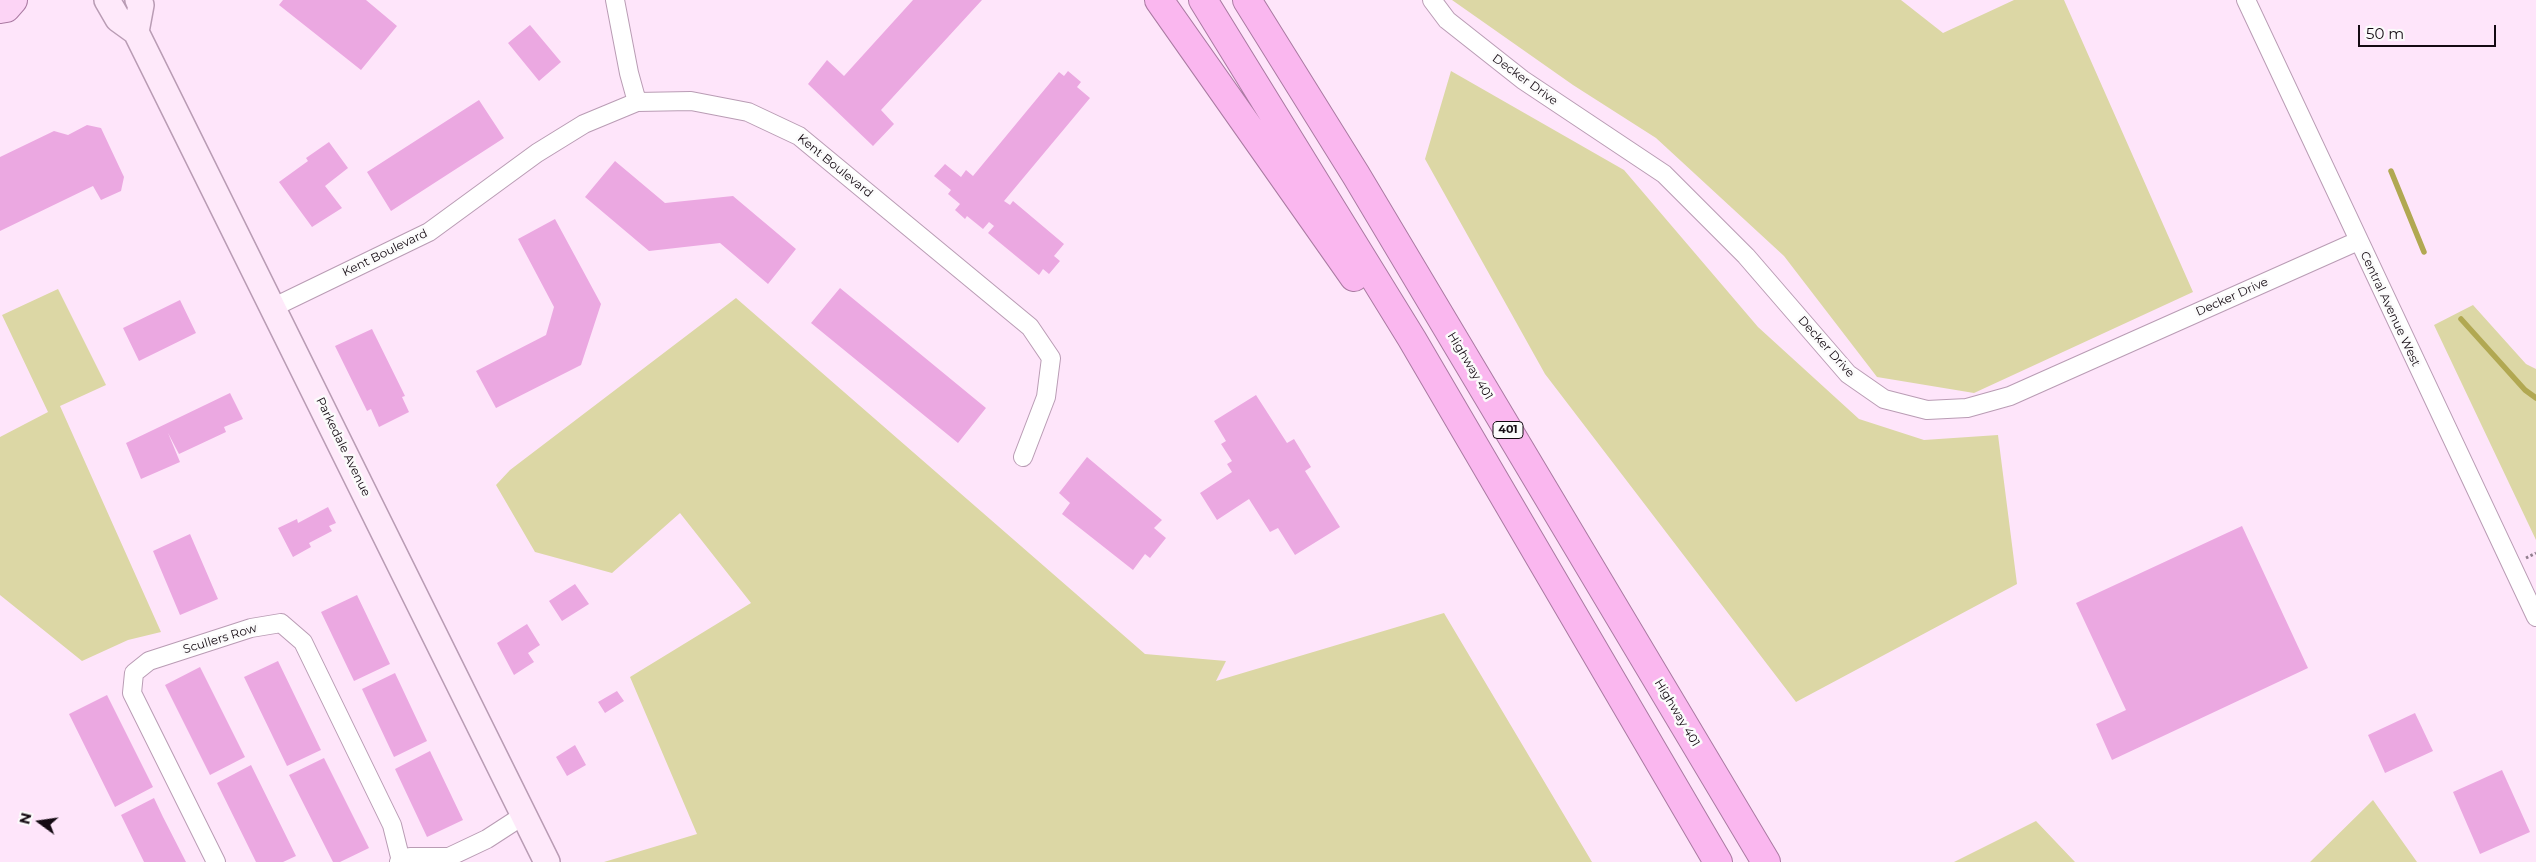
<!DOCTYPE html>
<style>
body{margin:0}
#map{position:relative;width:2536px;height:862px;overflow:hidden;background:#fee5fa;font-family:Montserrat,sans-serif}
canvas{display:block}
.north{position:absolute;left:15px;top:797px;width:50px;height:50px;-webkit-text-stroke:4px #fbfbfb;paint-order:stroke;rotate:284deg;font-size:14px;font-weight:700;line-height:20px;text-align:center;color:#140a12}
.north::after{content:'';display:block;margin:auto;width:18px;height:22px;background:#140a12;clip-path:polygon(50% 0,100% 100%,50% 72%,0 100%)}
.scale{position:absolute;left:2358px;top:25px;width:138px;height:22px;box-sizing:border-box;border:2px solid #140a12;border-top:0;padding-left:6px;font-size:15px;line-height:18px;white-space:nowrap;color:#140a12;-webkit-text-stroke:4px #fbfbfb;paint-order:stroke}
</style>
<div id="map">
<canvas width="2536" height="862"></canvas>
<div class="north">N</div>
<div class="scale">50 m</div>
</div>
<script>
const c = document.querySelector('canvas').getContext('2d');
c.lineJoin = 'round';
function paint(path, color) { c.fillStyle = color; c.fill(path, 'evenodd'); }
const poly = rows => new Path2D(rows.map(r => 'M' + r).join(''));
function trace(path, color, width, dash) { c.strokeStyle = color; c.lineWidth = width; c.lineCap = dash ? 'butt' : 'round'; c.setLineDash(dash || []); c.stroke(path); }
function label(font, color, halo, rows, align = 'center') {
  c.font = font + ' Montserrat,sans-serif'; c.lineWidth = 5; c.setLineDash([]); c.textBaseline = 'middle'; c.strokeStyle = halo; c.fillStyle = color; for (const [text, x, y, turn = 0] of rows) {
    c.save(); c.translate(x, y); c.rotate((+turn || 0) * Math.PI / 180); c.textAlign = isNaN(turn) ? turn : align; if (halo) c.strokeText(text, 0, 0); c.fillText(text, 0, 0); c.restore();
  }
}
paint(poly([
 [1452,0,1901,0,1943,33,2014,0,2064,0,2193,292,1974,393,1877,377,1784,256,1656,138,1573,85],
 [1451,71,1624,170,1758,327,1859,419,1924,440,1998,435,2017,584,1796,702,1545,374,1425,159],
 [58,289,106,385,60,406,161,632,128,640,82,661,0,595,0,437,48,412,2,315],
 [736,298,1145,654,1226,661,1216,681,1444,613,1592,862,604,862,697,834,630,677,751,603,680,513,612,573,535,552,496,485,510,470],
 [2473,305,2526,364,2536,369,2536,540,2434,325],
 [2373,800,2417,862,2310,862],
 [2036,821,2075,862,1954,862]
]), '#dcd7a5');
trace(poly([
 [2391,171,2424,252],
 [2461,319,2525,390,2536,398]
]), '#b1a852', 5.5);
paint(poly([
 [283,0,366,0,397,26,361,70,279,5],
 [913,0,982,0,881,110,894,124,873,146,808,84,827,60,844,76],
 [530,25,561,62,539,81,508,43],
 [1068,71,1081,82,1077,87,1090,98,1004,201,1010,205,1013,201,1064,244,1054,256,1060,261,1049,274,1043,269,1039,275,988,233,994,226,989,222,983,229,967,216,965,219,955,210,960,204,948,194,951,190,934,176,945,164,961,177,966,170,973,176,1059,72,1064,76],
 [479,100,504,138,391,211,367,172],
 [87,125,101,128,124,177,121,191,101,200,93,186,0,231,0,157,54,131,68,135],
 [329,142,348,168,325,186,342,208,312,227,279,182,308,161,306,158],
 [615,161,665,203,733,196,796,249,768,284,720,243,649,251,585,197],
 [555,219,601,304,581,365,496,408,476,371,546,335,554,307,518,239],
 [840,288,986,408,958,443,811,323],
 [180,300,196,333,139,361,123,328],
 [372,329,405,396,402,397,409,412,379,427,371,409,367,411,335,346],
 [230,393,243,419,224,427,226,432,179,454,168,433,180,462,141,479,126,443],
 [1256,395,1287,443,1294,439,1311,467,1305,471,1340,527,1295,555,1278,528,1270,532,1249,499,1217,520,1200,493,1232,472,1227,464,1232,461,1221,444,1226,441,1214,421],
 [1087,457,1162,520,1154,528,1166,538,1150,558,1145,554,1133,570,1062,514,1070,503,1059,493],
 [328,507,336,523,329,526,332,531,309,543,311,547,293,557,278,528,297,519,298,523],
 [2242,526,2308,668,2112,760,2096,724,2126,710,2076,603],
 [190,534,218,599,180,615,153,551],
 [575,584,589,604,562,621,549,601],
 [357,595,390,664,354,681,321,612],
 [527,624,540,645,528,653,534,662,514,675,497,643],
 [278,661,321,750,287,766,244,677],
 [200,667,245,757,210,775,165,685],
 [395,673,427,741,394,757,362,689],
 [617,691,624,701,605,713,598,702],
 [107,695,153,787,115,807,69,714],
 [2415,713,2433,751,2385,773,2368,735],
 [575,745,586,765,567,776,556,757],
 [430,751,463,820,427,837,395,769],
 [324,758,369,848,340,862,333,862,289,775],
 [251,765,296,856,283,862,256,862,217,783],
 [2502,770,2530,832,2480,854,2453,792],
 [154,798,163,817,186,862,144,862,121,815]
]), '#eba8e1');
const street = poly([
 [615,0,629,73,637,102],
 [1432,0,1447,20,1523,80,1664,174,1746,256,1848,374,1884,399,1927,410,1967,408,2010,396,2358,241],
 [2246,0,2536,617],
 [274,307,429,232,537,153,584,124,637,102,691,101,748,112,799,136,1030,327,1051,358,1046,397,1023,457],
 [216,862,132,693,134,673,149,661,251,628,281,623,303,642,392,825,401,861],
 [399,862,410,857,449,857,487,839,524,815]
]);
const secondary = poly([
 [107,0,118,19,136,32,547,862],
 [136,32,141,5,138,0]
]);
const primary = poly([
 [0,9,6,8,13,0]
]);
const highway = poly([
 [1159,0,1354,277],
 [1203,0,1412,339,1718,862],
 [1247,0,1356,175,1766,862]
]);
trace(street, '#b99cb4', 20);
trace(secondary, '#b99cb4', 28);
trace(primary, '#aa7aa2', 30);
trace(highway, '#aa7aa2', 30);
trace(poly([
 [2526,558,2536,553]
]), '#917f8e', 3, [2.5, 2.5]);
trace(street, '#fff', 18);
trace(secondary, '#fee9fa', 25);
trace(primary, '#fcd4f5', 28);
trace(highway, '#fab7ef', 28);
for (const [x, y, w] of [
 [1508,430,30]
]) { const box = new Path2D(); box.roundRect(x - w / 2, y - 8.5, w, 17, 4); c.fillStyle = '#fbfbfb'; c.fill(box); trace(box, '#140a12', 1); }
label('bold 11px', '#140a12', null, [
 ["401",1508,430]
]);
label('12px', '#140a12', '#fbfbfb', [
 ["Decker Drive",1525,80,36],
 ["Kent Boulevard",835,166,39],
 ["Kent Boulevard",385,253,-26],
 ["Decker Drive",2232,297,-24],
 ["Central Avenue West",2390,309,65],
 ["Decker Drive",1826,347,48],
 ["Highway 401",1470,366,59],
 ["Parkedale Avenue",343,447,64],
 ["Scullers Row",220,639,-17],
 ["Highway 401",1677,713,59]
]);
</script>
